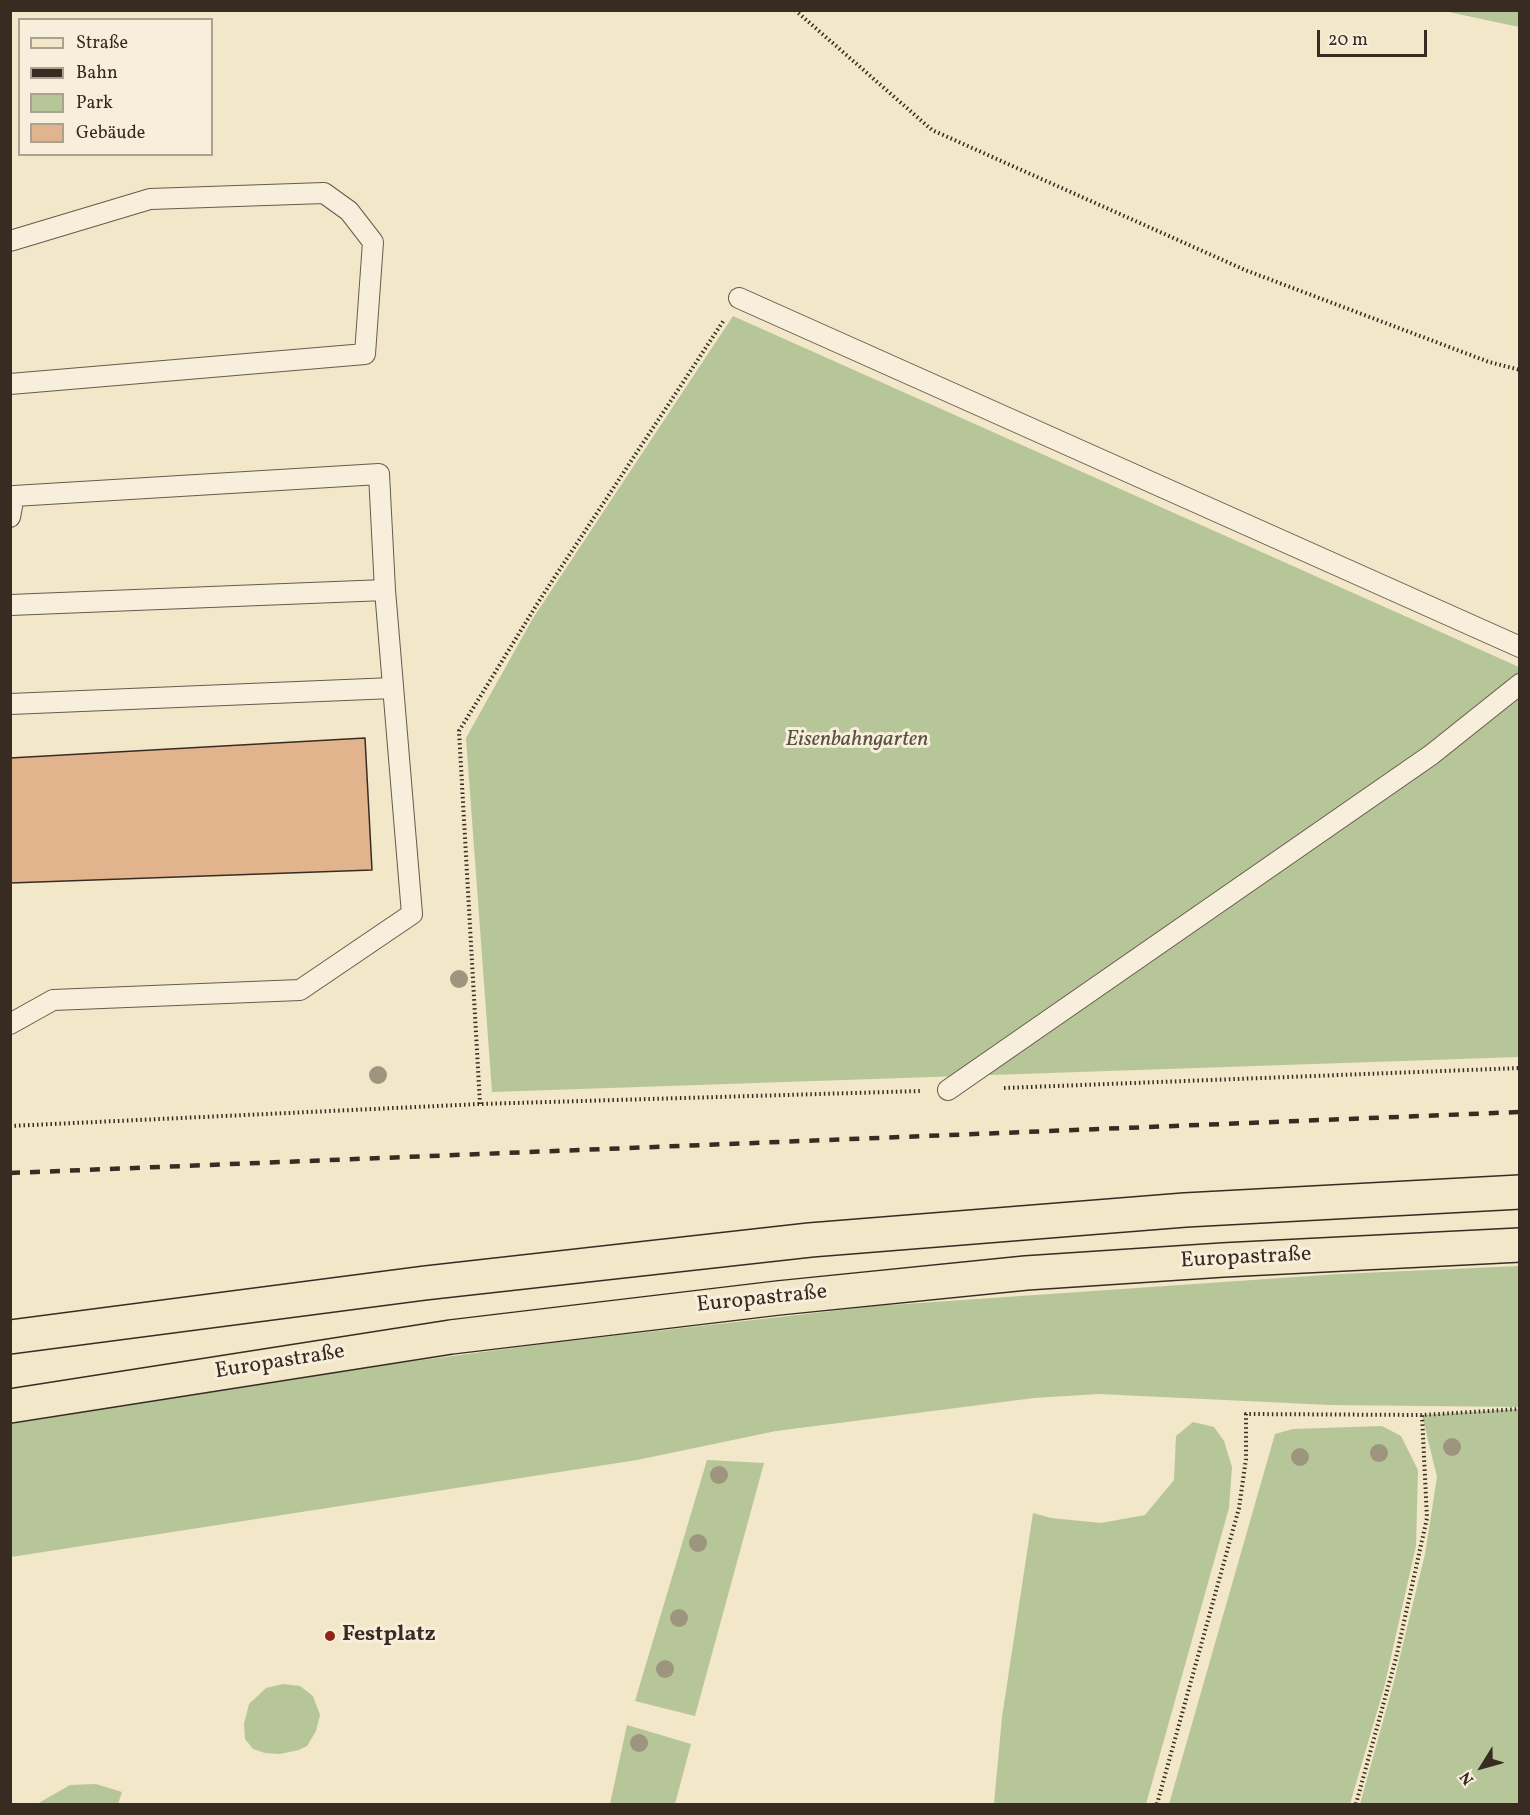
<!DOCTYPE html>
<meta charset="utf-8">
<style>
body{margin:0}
#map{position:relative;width:1530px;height:1815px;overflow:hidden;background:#f2e7c8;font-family:Vollkorn,serif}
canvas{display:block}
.frame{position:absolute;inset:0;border:12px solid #382c22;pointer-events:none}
.legend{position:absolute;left:18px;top:18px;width:195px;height:138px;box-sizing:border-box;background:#f7efdb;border:2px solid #aba191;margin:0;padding:8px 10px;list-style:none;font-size:18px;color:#382c22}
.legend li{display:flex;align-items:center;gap:12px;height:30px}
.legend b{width:30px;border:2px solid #aba191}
.north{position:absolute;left:1452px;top:1737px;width:60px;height:60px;-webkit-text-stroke:4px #f7efdb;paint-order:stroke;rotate:233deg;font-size:16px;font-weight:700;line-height:24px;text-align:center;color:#382c22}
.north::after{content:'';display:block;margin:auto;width:21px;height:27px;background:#382c22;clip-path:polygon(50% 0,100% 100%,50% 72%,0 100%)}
.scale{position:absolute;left:1317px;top:30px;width:110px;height:27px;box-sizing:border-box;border:3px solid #382c22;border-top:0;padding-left:8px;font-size:18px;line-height:21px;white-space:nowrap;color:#382c22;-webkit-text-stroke:4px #f7efdb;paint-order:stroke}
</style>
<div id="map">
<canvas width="1530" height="1815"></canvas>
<div class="frame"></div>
<ul class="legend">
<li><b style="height:8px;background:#f2e7c8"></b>Straße</li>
<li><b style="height:8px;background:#382c22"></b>Bahn</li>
<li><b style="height:16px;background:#b7c699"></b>Park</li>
<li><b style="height:16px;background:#e1b48e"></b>Gebäude</li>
</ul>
<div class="north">N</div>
<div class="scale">20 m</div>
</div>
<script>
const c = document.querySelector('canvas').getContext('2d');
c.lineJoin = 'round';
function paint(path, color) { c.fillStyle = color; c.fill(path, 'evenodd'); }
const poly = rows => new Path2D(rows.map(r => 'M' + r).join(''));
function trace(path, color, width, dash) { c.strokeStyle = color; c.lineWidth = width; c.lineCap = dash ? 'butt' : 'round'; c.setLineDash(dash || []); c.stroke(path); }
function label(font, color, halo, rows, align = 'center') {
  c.font = font + ' Vollkorn,serif'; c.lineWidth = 6; c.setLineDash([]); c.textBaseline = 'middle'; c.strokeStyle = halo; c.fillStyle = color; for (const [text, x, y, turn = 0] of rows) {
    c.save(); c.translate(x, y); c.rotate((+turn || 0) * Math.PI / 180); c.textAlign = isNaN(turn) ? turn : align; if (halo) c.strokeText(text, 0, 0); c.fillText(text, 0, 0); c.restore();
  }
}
paint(poly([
 [1444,11,1519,11,1519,27],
 [733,316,1519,667,1519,1057,492,1092,466,738,533,618],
 [1519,1266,1519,1407,1330,1405,1099,1394,1034,1398,776,1431,637,1460,11,1557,11,1424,316,1374,551,1343,876,1306,1339,1274],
 [1519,1409,1519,1804,1360,1804,1393,1685,1425,1554,1437,1477,1422,1415],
 [1193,1422,1214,1427,1224,1441,1232,1467,1229,1508,1146,1804,994,1804,1002,1717,1033,1513,1051,1518,1101,1523,1145,1515,1174,1480,1176,1436],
 [1382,1426,1401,1436,1418,1470,1416,1546,1384,1688,1350,1804,1169,1804,1275,1434,1293,1429],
 [707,1460,764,1463,695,1716,635,1701],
 [283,1684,300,1686,313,1696,320,1715,316,1731,307,1746,299,1750,280,1754,265,1753,253,1749,245,1739,244,1724,249,1704,266,1688],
 [627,1725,691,1744,675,1804,610,1804],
 [96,1784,122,1792,118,1804,37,1804,70,1785]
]), '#b7c699');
const building = poly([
 [365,738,372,870,10,883,10,758,365,738]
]);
paint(building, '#e1b48e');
trace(building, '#382c22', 1.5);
const service = poly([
 [10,241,150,199,324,193,349,211,373,242,365,354,10,384],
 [739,298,1520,647],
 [10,517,14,496,379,474,385,590],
 [10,605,385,590,412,914,300,990,53,1000,10,1024],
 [10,704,393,688],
 [948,1090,1431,755,1520,684]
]);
const primary = poly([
 [10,1337,425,1283,810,1240,1185,1210,1520,1192],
 [10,1406,451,1337,778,1298,1026,1273,1223,1260,1520,1245]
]);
trace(service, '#665b4c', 22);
trace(primary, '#382c22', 36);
trace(poly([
 [795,10,932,130,1245,270,1489,362,1520,370],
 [1004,1088,1520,1068],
 [480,1104,459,731,539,601,724,320],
 [10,1126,480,1104,921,1091],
 [1157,1804,1239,1508,1246,1459,1246,1414,1422,1415,1520,1409],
 [1356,1804,1396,1658,1427,1518,1422,1415]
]), '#382c22', 4, [1.5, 3]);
trace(service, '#f7efdb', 20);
trace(primary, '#f2e7c8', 33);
trace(poly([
 [10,1173,1520,1112]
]), '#382c22', 4.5, [10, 10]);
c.fillStyle = '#9d957d';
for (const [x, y] of [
 [459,979],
 [378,1075],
 [1452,1447],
 [1379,1453],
 [1300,1457],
 [719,1475],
 [698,1543],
 [679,1618],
 [665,1669],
 [639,1743]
]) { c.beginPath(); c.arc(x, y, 9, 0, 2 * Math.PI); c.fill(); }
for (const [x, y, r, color] of [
 [330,1636,6,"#8f2418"]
]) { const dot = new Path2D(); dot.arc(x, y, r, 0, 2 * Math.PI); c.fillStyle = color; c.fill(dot); trace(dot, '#f7efdb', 2); }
label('italic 22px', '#585240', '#f7efdb', [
 ["Eisenbahngarten",857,741]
]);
label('22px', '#382c22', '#f7efdb', [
 ["Europastraße",1246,1259,-3],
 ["Europastraße",762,1300,-6],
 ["Europastraße",280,1363,-9]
]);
label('bold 22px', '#382c22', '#f7efdb', [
 ["Festplatz",342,1636]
], 'left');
</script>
